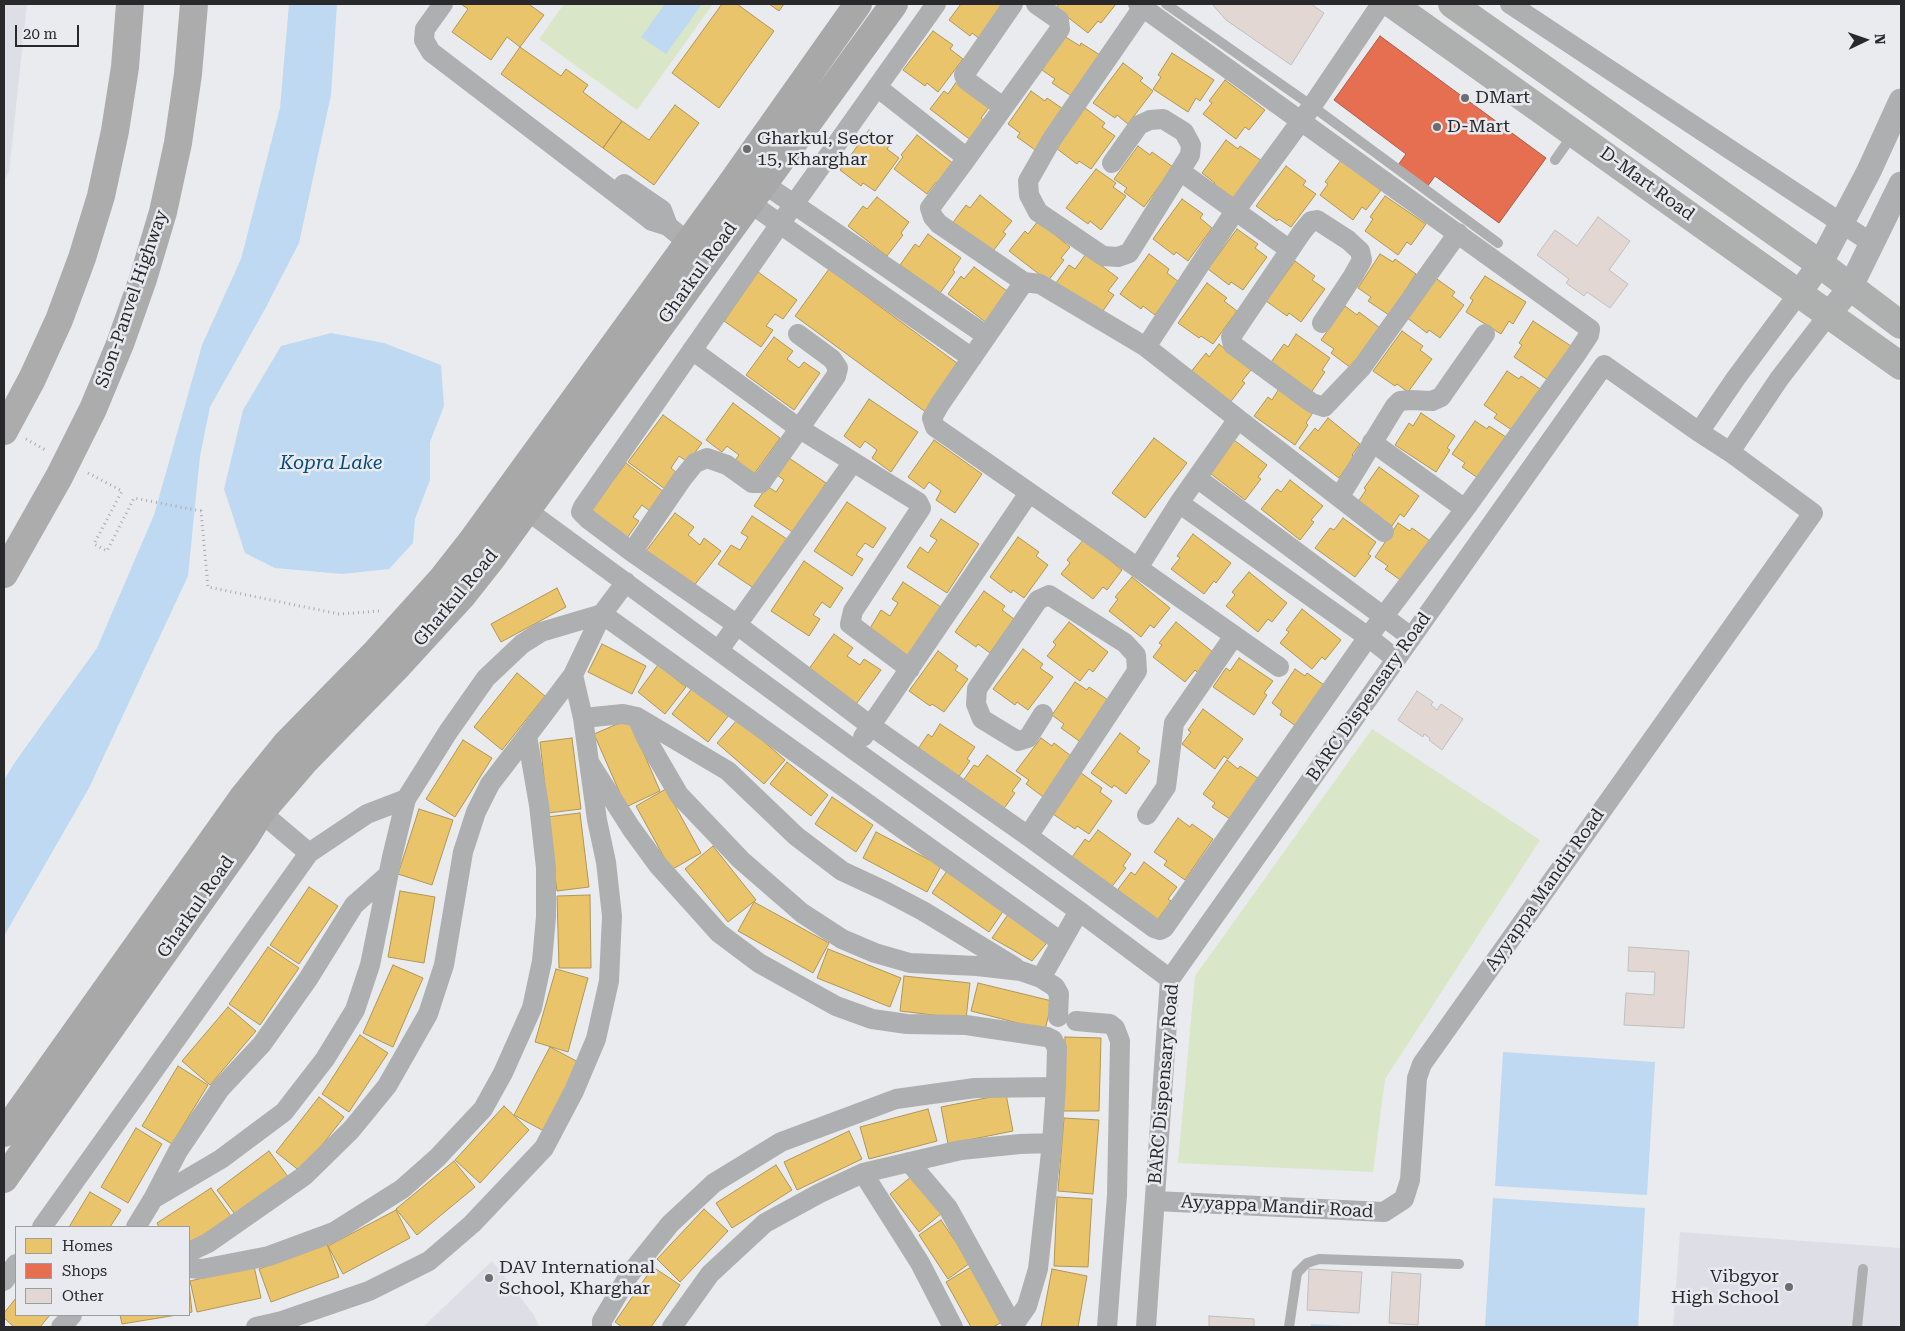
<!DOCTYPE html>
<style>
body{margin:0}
#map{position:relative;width:1905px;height:1331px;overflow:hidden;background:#eaebee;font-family:"Roboto Serif",serif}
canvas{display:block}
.frame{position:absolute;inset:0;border:5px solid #29292b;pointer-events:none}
.legend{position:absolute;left:15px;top:1226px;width:175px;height:90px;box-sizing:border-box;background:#e9eaef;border:1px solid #9c9da1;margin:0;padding:6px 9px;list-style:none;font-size:15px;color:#29292b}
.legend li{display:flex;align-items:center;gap:10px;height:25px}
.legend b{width:25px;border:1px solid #9c9da1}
.north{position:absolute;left:1840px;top:15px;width:50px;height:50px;-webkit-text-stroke:4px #e9eaef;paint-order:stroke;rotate:87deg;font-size:14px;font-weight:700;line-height:20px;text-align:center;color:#29292b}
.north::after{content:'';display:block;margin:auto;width:18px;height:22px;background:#29292b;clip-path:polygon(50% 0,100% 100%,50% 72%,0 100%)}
.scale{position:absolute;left:15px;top:25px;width:64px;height:22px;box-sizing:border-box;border:2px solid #29292b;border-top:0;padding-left:6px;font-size:15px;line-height:18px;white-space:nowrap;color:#29292b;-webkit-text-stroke:4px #e9eaef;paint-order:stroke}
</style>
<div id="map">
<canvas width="1905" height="1331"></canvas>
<div class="frame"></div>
<ul class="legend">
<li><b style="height:14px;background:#e9c46a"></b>Homes</li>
<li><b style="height:14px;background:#e76f51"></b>Shops</li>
<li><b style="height:14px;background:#e2d7d2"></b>Other</li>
</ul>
<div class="north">N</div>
<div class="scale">20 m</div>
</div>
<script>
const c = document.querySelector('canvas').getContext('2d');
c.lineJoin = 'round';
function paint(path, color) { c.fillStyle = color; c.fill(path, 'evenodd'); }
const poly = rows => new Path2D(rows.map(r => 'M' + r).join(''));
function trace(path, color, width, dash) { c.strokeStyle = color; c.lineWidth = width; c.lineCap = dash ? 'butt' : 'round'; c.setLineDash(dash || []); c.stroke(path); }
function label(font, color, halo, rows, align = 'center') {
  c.font = font + ' "Roboto Serif",serif'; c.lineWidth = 5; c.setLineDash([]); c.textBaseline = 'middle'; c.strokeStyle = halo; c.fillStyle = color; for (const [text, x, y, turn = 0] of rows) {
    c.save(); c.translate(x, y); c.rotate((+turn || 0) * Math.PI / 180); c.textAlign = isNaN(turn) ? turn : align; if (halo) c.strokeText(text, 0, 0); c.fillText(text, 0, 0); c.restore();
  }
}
paint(poly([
 [4,4,27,4,9,172,4,181],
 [1680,1232,1901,1248,1901,1327,1673,1327],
 [492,1261,534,1315,539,1327,423,1327]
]), '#dddee6');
paint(poly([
 [564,4,713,4,637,110,539,39],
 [1372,729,1540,840,1385,1079,1373,1172,1178,1163,1195,976]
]), '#d9e6c8');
paint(poly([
 [289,4,337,4,331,95,299,243,265,309,210,407,200,456,188,576,89,788,4,936,4,780,15,762,97,648,154,515,202,345,241,259,280,108],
 [665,4,702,4,666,54,641,37],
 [331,333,384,343,441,365,444,406,430,442,430,480,415,519,413,543,389,569,342,574,275,568,245,553,224,489,243,410,281,346],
 [1503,1052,1655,1062,1647,1195,1495,1186],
 [1493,1198,1645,1208,1638,1327,1485,1327],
 [1311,1324,1366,1327,1311,1327]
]), '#bfd9f2');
const homes = poly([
 [461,4,531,4,530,5,544,15,520,47,507,37,491,60,452,32,468,9,461,4],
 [722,4,737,4,774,31,719,108,672,73,722,4],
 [769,4,784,4,779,11,769,4],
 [961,4,1002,4,984,42,972,33,970,36,949,20,961,4],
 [1059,4,1116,4,1101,23,1098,21,1088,33,1056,8,1059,4],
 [933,31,953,45,950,49,963,59,938,92,927,83,925,86,903,70,933,31],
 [1064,36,1080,46,1081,43,1100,55,1073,97,1052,83,1055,79,1042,70,1064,36],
 [520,47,561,76,566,69,588,85,583,92,622,121,603,148,501,74,520,47],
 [1172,53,1214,80,1200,101,1196,98,1188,112,1153,89,1161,77,1158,75,1172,53],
 [1123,63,1143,78,1140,81,1153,91,1128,124,1117,115,1115,118,1093,103,1123,63],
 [1225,80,1265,110,1249,130,1245,127,1236,139,1203,114,1212,103,1209,101,1225,80],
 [957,81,990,106,981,118,986,122,972,141,930,109,944,91,948,94,957,81],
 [1031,91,1045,101,1047,98,1066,111,1038,152,1017,137,1020,133,1008,124,1031,91],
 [675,105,699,123,654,185,603,148,622,121,649,140,675,105],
 [1085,108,1105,123,1102,127,1115,136,1091,169,1079,161,1077,164,1056,148,1085,108],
 [869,130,890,145,887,149,899,158,875,191,863,183,861,186,840,170,869,130],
 [917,135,955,165,940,185,936,182,927,194,894,169,903,157,901,155,917,135],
 [1226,140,1238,149,1240,146,1262,161,1232,201,1212,187,1215,183,1202,173,1226,140],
 [1138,146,1150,155,1152,152,1173,167,1144,207,1124,192,1127,188,1114,179,1138,146],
 [1341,160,1381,190,1366,210,1362,207,1353,220,1320,195,1328,184,1325,182,1341,160],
 [1286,166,1306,181,1303,185,1316,194,1291,227,1279,219,1277,221,1256,206,1286,166],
 [1096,169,1116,183,1113,187,1126,196,1101,230,1090,221,1088,224,1066,208,1096,169],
 [980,195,1012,221,1003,232,1006,234,990,255,951,225,966,205,970,208,980,195],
 [1385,196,1426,224,1411,245,1407,242,1398,255,1365,231,1373,219,1370,217,1385,196],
 [877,197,909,222,901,233,903,235,887,256,848,226,863,206,867,209,877,197],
 [1182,199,1203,214,1200,218,1212,228,1188,261,1176,252,1174,255,1153,239,1182,199],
 [1038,221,1070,247,1061,258,1064,260,1048,281,1009,251,1025,231,1028,234,1038,221],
 [1237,229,1258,244,1255,248,1267,257,1243,290,1231,282,1229,285,1208,269,1237,229],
 [928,234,961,258,953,270,955,272,940,293,900,265,915,244,919,247,928,234],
 [1086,254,1118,278,1108,291,1114,295,1100,315,1056,283,1069,265,1075,269,1086,254],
 [1149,254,1169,269,1167,273,1179,282,1155,315,1143,306,1141,309,1120,294,1149,254],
 [1380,254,1393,262,1395,259,1416,274,1389,315,1368,301,1371,297,1358,288,1380,254],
 [1295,261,1315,276,1312,280,1325,289,1301,322,1289,313,1287,316,1266,301,1295,261],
 [974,267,1007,291,987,323,948,294,961,276,964,279,974,267],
 [829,269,961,366,927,413,795,316,829,269],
 [758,272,797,300,783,319,775,314,766,326,773,330,761,347,724,321,758,272],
 [1485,276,1526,302,1513,324,1509,321,1501,334,1466,312,1473,300,1470,298,1485,276],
 [1434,277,1455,292,1452,296,1464,305,1440,338,1429,330,1427,333,1406,317,1434,277],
 [1207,283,1227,298,1224,301,1237,311,1213,344,1201,336,1199,338,1178,323,1207,283],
 [1345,306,1357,315,1359,312,1380,328,1351,368,1331,353,1334,349,1321,340,1345,306],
 [1533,321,1574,348,1548,380,1514,357,1522,345,1519,343,1533,321],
 [1402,331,1423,346,1420,350,1432,359,1408,392,1397,384,1395,386,1373,371,1402,331],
 [1296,334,1330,358,1322,370,1325,372,1310,394,1269,365,1284,344,1288,347,1296,334],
 [774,337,793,351,787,359,799,368,804,362,820,373,794,410,746,375,774,337],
 [1219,344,1251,370,1242,381,1245,383,1229,404,1190,373,1206,353,1209,357,1219,344],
 [1507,371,1519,379,1521,376,1543,391,1515,432,1494,418,1497,414,1484,405,1507,371],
 [1280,387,1314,411,1306,423,1308,425,1295,445,1254,416,1268,397,1272,400,1280,387],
 [869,399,918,432,891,472,872,458,877,450,865,441,860,448,844,436,869,399],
 [733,403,780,438,752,477,733,463,739,455,727,446,722,452,706,440,733,403],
 [1421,413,1455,436,1447,448,1450,450,1436,472,1395,445,1409,423,1413,426,1421,413],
 [663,415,702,443,688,462,679,456,671,468,677,473,665,489,628,462,663,415],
 [1328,418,1360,444,1352,455,1354,457,1339,478,1299,448,1315,428,1318,431,1328,418],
 [1475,421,1487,429,1489,426,1509,439,1481,480,1462,467,1465,463,1452,454,1475,421],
 [1154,438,1187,463,1145,518,1112,493,1154,438],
 [934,440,982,474,955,513,936,500,941,491,929,482,924,489,908,477,934,440],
 [1234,440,1267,465,1258,477,1261,479,1245,500,1206,470,1234,440],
 [789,458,826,483,794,533,754,506,767,486,776,492,784,480,777,475,789,458],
 [626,463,664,492,650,511,642,505,633,517,639,521,627,538,591,510,626,463],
 [1379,467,1419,496,1404,517,1400,514,1392,526,1358,502,1366,490,1364,488,1379,467],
 [1290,480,1323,506,1311,520,1314,522,1300,540,1261,509,1277,489,1281,492,1290,480],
 [847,502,886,528,873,548,865,543,856,555,863,559,852,576,814,551,847,502],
 [675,513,694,527,688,535,700,545,704,538,721,551,693,587,646,551,675,513],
 [752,516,790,541,758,591,718,564,731,545,740,550,748,537,741,533,752,516],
 [1343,518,1376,542,1368,554,1371,556,1355,577,1315,548,1330,528,1334,530,1343,518],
 [941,519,979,544,947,593,907,567,920,547,928,553,937,540,930,536,941,519],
 [1398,523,1410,531,1412,528,1433,543,1406,584,1385,569,1388,566,1375,557,1398,523],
 [1193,534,1231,563,1216,583,1214,581,1204,594,1171,569,1180,558,1177,556,1193,534],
 [1018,537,1039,552,1036,556,1048,565,1024,598,1013,590,1011,593,990,577,1018,537],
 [1084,539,1122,570,1107,590,1103,587,1093,599,1061,574,1070,563,1067,560,1084,539],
 [804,561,843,588,830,608,822,602,813,615,820,619,809,636,771,611,804,561],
 [1249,572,1287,603,1272,622,1268,619,1258,632,1226,606,1235,595,1232,592,1249,572],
 [1132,577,1170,608,1154,628,1150,625,1141,637,1109,611,1118,599,1115,597,1132,577],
 [903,582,941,607,908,656,869,630,881,610,890,616,898,603,892,599,903,582],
 [557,588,566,607,501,642,491,624,557,588],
 [984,591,1005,606,1002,610,1014,619,990,653,978,644,976,647,955,632,984,591],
 [1302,609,1341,640,1325,660,1322,657,1312,669,1280,643,1289,632,1286,630,1302,609],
 [1069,622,1108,652,1093,672,1089,669,1080,681,1047,656,1056,645,1053,642,1069,622],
 [1176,622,1214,653,1198,673,1195,670,1185,682,1153,657,1162,645,1159,643,1176,622],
 [834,634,853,648,847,656,860,665,864,659,881,670,854,707,806,673,834,634],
 [602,644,646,666,632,694,588,672,602,644],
 [1023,649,1043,664,1040,668,1053,677,1028,710,1017,702,1015,705,993,689,1023,649],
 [938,651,958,666,955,670,968,679,944,712,932,704,930,706,909,691,938,651],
 [1239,658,1273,681,1264,693,1267,695,1254,715,1213,687,1226,668,1230,671,1239,658],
 [658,665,686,687,665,714,638,692,658,665],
 [1295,669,1305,676,1307,673,1327,687,1299,728,1280,715,1282,711,1272,703,1295,669],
 [517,673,545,696,502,750,474,727,517,673],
 [1075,682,1087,690,1089,687,1111,702,1082,743,1061,728,1064,724,1052,715,1075,682],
 [693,687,729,715,708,742,672,714,693,687],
 [1203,709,1243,739,1228,759,1224,756,1215,769,1182,744,1191,732,1188,730,1203,709],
 [629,719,660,791,626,807,594,734,629,719],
 [738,719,785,760,764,784,717,743,738,719],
 [940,724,975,747,967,759,970,761,955,782,914,755,928,734,932,737,940,724],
 [1120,733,1140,748,1137,752,1150,761,1126,794,1114,785,1112,788,1091,773,1120,733],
 [572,738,581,809,548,813,540,742,572,738],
 [1041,738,1052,746,1054,743,1075,759,1046,799,1026,784,1029,780,1016,771,1041,738],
 [463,740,492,758,455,817,426,799,463,740],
 [987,755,1021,779,1012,791,1015,793,1000,814,960,785,974,765,978,767,987,755],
 [1227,760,1238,769,1240,766,1262,781,1233,821,1212,807,1215,803,1203,794,1227,760],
 [787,762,828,795,811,816,770,784,787,762],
 [1081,773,1102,788,1100,792,1112,801,1089,834,1077,826,1075,829,1053,814,1081,773],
 [666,789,701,853,671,870,636,806,666,789],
 [832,797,873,825,856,852,815,824,832,797],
 [419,809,453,820,432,885,398,874,419,809],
 [580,813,589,887,557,891,547,817,580,813],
 [1178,818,1190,827,1192,824,1213,839,1185,880,1164,865,1167,861,1154,852,1178,818],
 [1098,830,1131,854,1123,866,1126,868,1110,889,1070,860,1085,839,1089,842,1098,830],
 [876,832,941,866,927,892,863,858,876,832],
 [713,846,756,900,728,922,685,869,713,846],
 [1144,862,1177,887,1168,899,1171,901,1156,922,1116,892,1131,872,1135,875,1144,862],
 [949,868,1006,907,989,932,932,893,949,868],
 [309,887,338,906,299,964,270,945,309,887],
 [400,891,435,897,424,963,388,957,400,891],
 [590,895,591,968,559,968,557,896,590,895],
 [754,902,829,943,813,973,738,931,754,902],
 [1009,913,1050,939,1032,961,992,938,1009,913],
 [268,947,299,968,260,1025,229,1004,268,947],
 [828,949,901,978,890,1007,817,978,828,949],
 [393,965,423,978,393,1047,363,1033,393,965],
 [556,969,588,978,568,1052,535,1042,556,969],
 [904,976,970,983,966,1019,900,1011,904,976],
 [978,983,1052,1001,1045,1030,971,1011,978,983],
 [228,1007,256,1031,210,1085,182,1061,228,1007],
 [360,1035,388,1053,349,1112,322,1094,360,1035],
 [1065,1037,1101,1038,1099,1111,1063,1111,1065,1037],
 [550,1047,580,1063,544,1131,514,1115,550,1047],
 [178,1066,208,1085,172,1144,142,1126,178,1066],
 [1006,1094,1013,1131,948,1144,941,1107,1006,1094],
 [319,1097,344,1117,301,1172,276,1152,319,1097],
 [504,1106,529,1130,480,1183,455,1160,504,1106],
 [928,1109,937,1141,869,1159,860,1127,928,1109],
 [1064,1118,1099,1120,1093,1194,1058,1191,1064,1118],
 [136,1128,162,1144,128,1203,101,1187,136,1128],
 [849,1131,862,1159,797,1190,784,1162,849,1131],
 [269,1151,289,1178,237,1217,217,1190,269,1151],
 [454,1161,475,1187,417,1235,396,1209,454,1161],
 [776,1165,792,1190,732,1228,716,1203,776,1165],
 [912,1176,942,1213,919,1232,890,1194,912,1176],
 [211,1188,231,1216,189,1245,189,1227,159,1227,157,1223,211,1188],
 [90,1192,121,1210,110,1227,69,1227,90,1192],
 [1057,1197,1092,1199,1088,1267,1054,1266,1057,1197],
 [704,1209,728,1231,680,1282,657,1259,704,1209],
 [396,1210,410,1238,343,1274,328,1246,396,1210],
 [941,1220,970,1263,948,1279,919,1235,941,1220],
 [327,1244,339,1277,271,1302,259,1269,327,1244],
 [254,1266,261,1298,197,1312,190,1281,254,1266],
 [653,1267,680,1285,651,1327,622,1327,615,1322,653,1267],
 [971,1267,1002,1322,993,1327,971,1327,946,1282,971,1267],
 [1052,1269,1087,1276,1078,1327,1041,1327,1052,1269],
 [189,1284,192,1312,189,1313,189,1284],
 [16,1298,16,1315,50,1315,40,1327,14,1327,4,1318,4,1313,16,1298],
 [120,1315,177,1315,122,1324,120,1315]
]);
paint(homes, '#e9c46a');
trace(homes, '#af9657', 1);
const shops = poly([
 [1380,36,1546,158,1499,223,1435,176,1427,187,1398,165,1406,154,1334,100,1380,36]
]);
paint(shops, '#e76f51');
trace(shops, '#ae5a46', 1);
const building = poly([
 [1212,4,1311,4,1324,13,1291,65,1226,20,1212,4],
 [1598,217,1630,241,1609,270,1628,284,1610,308,1587,292,1584,296,1566,283,1569,279,1537,255,1555,230,1577,246,1598,217],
 [1417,691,1433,702,1431,705,1437,710,1441,704,1463,719,1442,750,1429,740,1430,738,1424,734,1423,737,1398,720,1417,691],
 [1629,947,1689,951,1684,1028,1624,1025,1626,993,1654,995,1655,972,1628,971,1629,947],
 [1309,1269,1362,1272,1359,1313,1307,1310,1309,1269],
 [1392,1272,1421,1274,1418,1325,1389,1323,1392,1272],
 [1209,1316,1254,1319,1254,1327,1209,1327,1209,1316]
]);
paint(building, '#e2d7d2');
trace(building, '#bfbfc0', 1);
trace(poly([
 [26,439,47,451],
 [88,473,122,491,94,544,107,551,134,498,201,511,208,587,339,614,380,611]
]), '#a9aaab', 3, [1, 4]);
trace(poly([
 [1166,4,1312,106,1498,243],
 [1555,160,1574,133],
 [1289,1327,1297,1273,1307,1263,1319,1259,1459,1264],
 [1857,1327,1863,1269]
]), '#aeafb0', 10);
trace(poly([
 [443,4,425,29,424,40,431,52,643,214,652,221,668,226,698,251],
 [936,4,780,224,583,507,581,512,588,519,632,552,736,624,871,726,1028,836,1154,928,1160,930,1164,928,1368,637,1465,509,1575,356,1589,335,1590,329,1138,4],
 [1510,4,1873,244],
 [877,87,967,158,1060,29,1059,20,1036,4],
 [1003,107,966,80,964,75,1013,4],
 [967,158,930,208,933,217,939,224,1024,282],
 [1112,163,1139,125,1150,120,1163,119,1184,132,1191,145,1190,155,1129,253,1118,257,1103,256,1038,212,1029,195,1028,181,1052,139,1143,7],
 [1180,171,1290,250],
 [754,177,987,336],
 [624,184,662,210,668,226],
 [740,196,972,358],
 [1024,282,1040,284,1146,347,1238,419,1179,503,1138,568,935,427,932,418,940,404,1024,282],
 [1322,323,1353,276,1362,260,1360,251,1348,240,1317,220,1311,221,1302,232,1231,337,1233,345,1312,403,1324,407,1362,367,1458,233],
 [1146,347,1235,211,1312,106,1381,4],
 [692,350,800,429,918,502,921,508,853,611,850,624,910,669],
 [1238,419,1384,532],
 [1699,432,1736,378,1799,293],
 [1372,442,1465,509],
 [1730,452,1779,379,1829,314],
 [1197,478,1411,637],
 [1340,496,1395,406,1400,401,1410,400,1432,401,1441,397,1485,334],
 [517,503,854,750,1079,911,1170,979],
 [1179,503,1368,637,1396,659],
 [632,552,682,479,695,463,707,458,727,465,752,483,761,483,836,376,838,368,832,359,798,334],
 [1138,568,1279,667],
 [602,614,1061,942],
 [719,650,853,462],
 [637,717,728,771,796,836,842,871,885,891,923,911,1015,967],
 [583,718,623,714,637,717,647,740,679,795,741,860,802,913,842,939,875,953,910,963,977,966,1021,971,1041,978,1079,911],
 [863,737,1029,493],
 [589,762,631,828,658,865,719,933,759,963,836,1006,872,1019,907,1024,966,1025,1047,1037,1053,1040,1057,1048,1056,1087,975,1088,896,1099,781,1142,714,1183,670,1224,629,1275,602,1321,602,1327],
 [250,803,309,853],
 [1147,815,1166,787,1174,723,1234,636],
 [1028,836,1137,671,1136,655,1125,643,1049,595,1038,600,977,689,976,704,982,719,1018,741,1028,738,1043,714],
 [1041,978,1055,987,1059,994,1058,1017],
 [1076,1021,1110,1024,1115,1028,1120,1041,1117,1195,1107,1327],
 [909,1162,948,1208,1013,1326],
 [863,1173,920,1263,953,1327],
 [153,1199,178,1151,220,1089,262,1044,308,979,354,905,388,875],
 [42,1227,309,853,367,814,406,799],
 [136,1227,153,1199,221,1159,284,1112,325,1059,355,1010,370,965,392,857,406,799,448,732,486,678,522,644,541,632,602,614],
 [189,1252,208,1243,304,1176,351,1130,387,1086,428,1014,444,965,463,852,476,812,490,784,527,736],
 [189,1268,202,1269,269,1256,334,1232,402,1189,437,1158,483,1109,503,1073,532,1008,542,961,546,917,546,868,539,805,527,736,573,675],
 [4,1281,16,1264],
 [61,1327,72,1315],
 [256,1327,282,1321,369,1291,429,1261,472,1224,544,1148,574,1091,596,1039,609,981,612,916,606,862,597,820,583,718,573,675,602,614,626,582],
 [672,1327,710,1274,765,1223,820,1193,863,1173,961,1150,1020,1144,1052,1143],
 [1014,1327,1013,1326,1027,1306,1038,1269,1052,1143,1056,1087],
 [1146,1327,1170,979,1604,365,1699,432,1730,452,1813,513,1422,1064,1417,1078,1410,1180,1404,1199,1384,1212,1155,1201]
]), '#aeafb0', 20);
trace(poly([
 [1799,293,1820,264,1869,171,1901,101],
 [1829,314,1850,288,1901,184]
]), '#aeafb0', 25);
trace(poly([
 [1392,4,1901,366],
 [1452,4,1820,264,1901,325]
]), '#aeafaf', 28);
trace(poly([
 [4,1133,243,797,286,744,377,651,442,579,471,542,728,188,858,4],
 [4,1179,245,838,261,812,304,762,395,669,462,596,492,558,894,4]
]), '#a8a8a8', 28);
trace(poly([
 [4,431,32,379,59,320,82,258,101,196,115,131,125,67,130,4],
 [4,574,59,477,93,409,120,344,143,279,163,212,178,143,188,74,194,4]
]), '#adacad', 28);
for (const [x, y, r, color] of [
 [1465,98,5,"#6d6d6f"],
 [1437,127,5,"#6d6d6f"],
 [747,149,5,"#6d6d6f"],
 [489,1278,5,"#6d6d6f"],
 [1789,1287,5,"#6d6d6f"]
]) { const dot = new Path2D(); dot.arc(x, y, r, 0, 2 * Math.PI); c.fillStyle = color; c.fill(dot); trace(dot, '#e9eaef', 2); }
label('18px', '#29292b', '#e9eaef', [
 ["DMart",1475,98],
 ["D-Mart",1447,127],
 ["Gharkul, Sector",757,139],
 ["15, Kharghar",757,160],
 ["DAV International",499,1268],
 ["School, Kharghar",499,1289],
 ["Vibgyor",1779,1277,"right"],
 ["High School",1779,1298,"right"]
], 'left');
label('18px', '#29292b', '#e9eaef', [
 ["D-Mart Road",1647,184,36],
 ["Gharkul Road",698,273,-54],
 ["Sion-Panvel Highway",132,299,-71],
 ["Gharkul Road",456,598,-50],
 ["BARC Dispensary Road",1369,697,-55],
 ["Ayyappa Mandir Road",1545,890,-55],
 ["Gharkul Road",196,907,-55],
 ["BARC Dispensary Road",1164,1084,-85],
 ["Ayyappa Mandir Road",1277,1207,3]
]);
label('italic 19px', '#004b7e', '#e9eaef', [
 ["Kopra Lake",331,463]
]);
</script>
